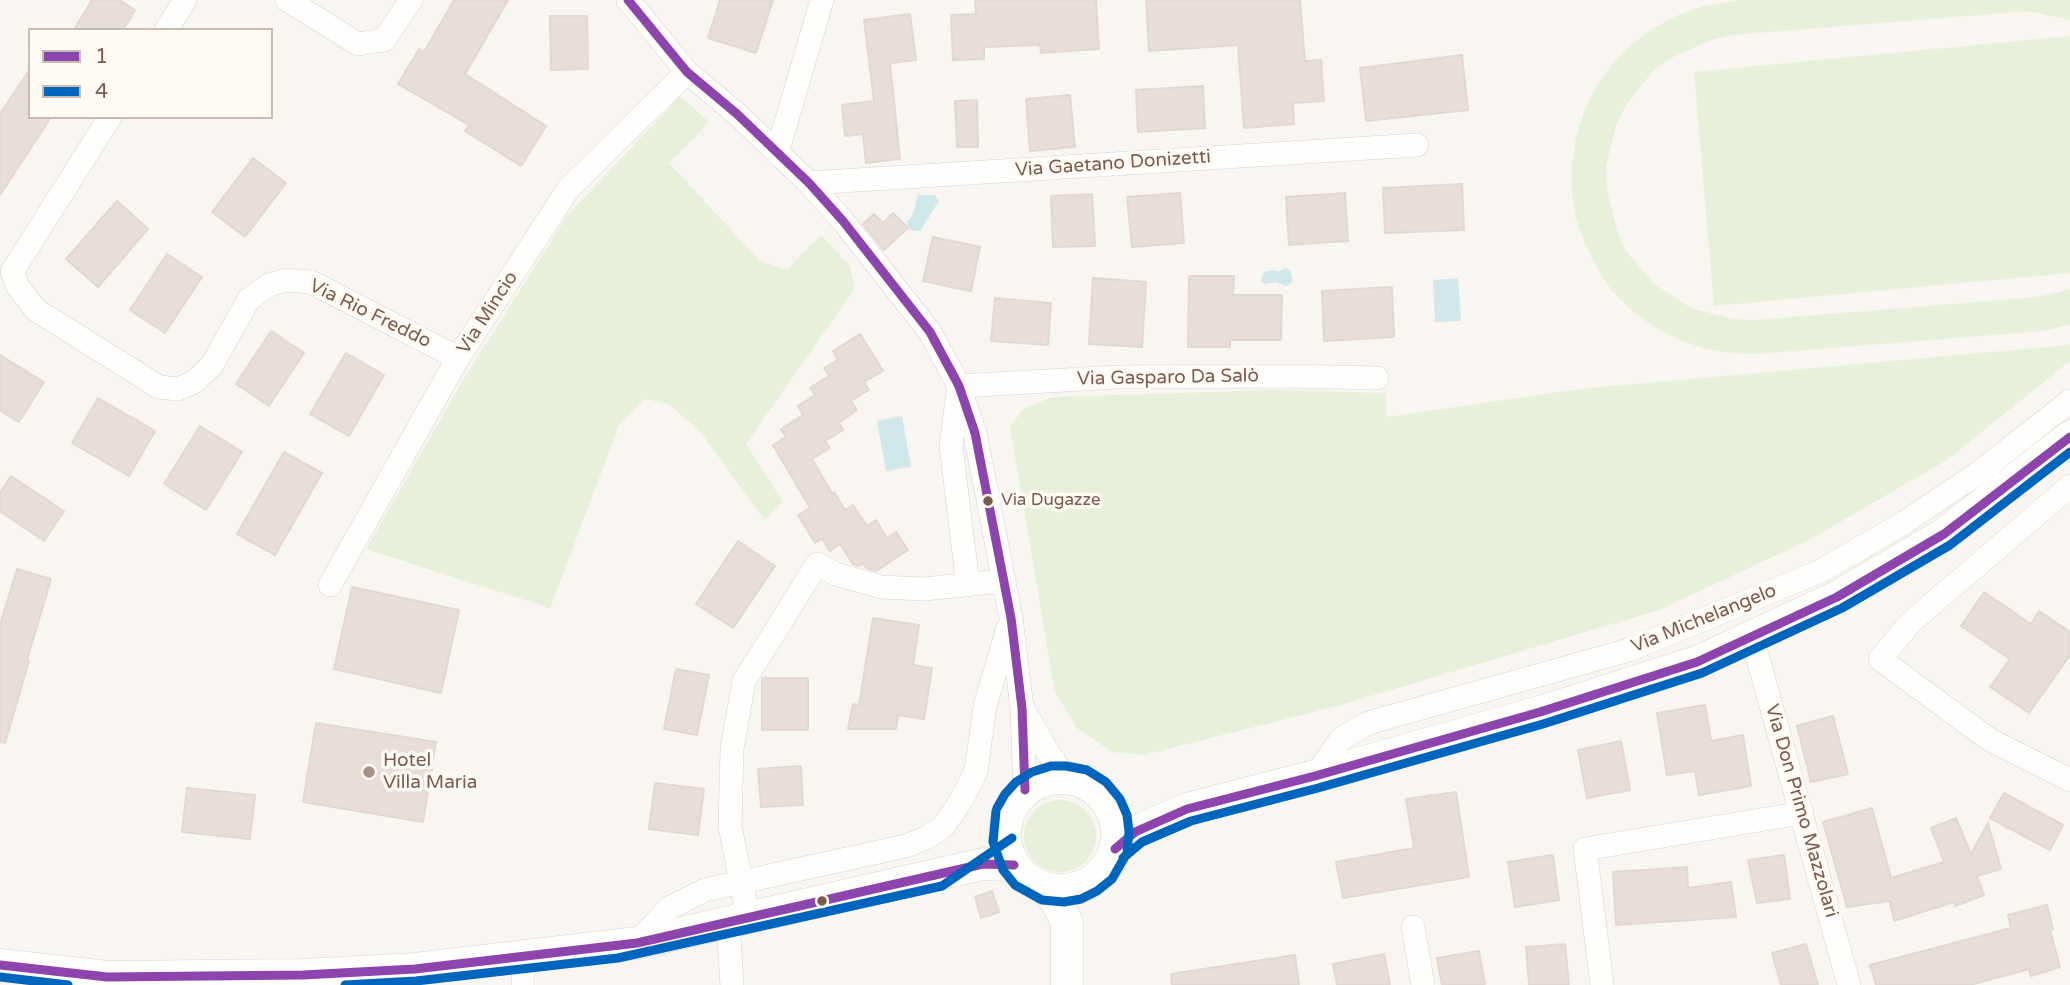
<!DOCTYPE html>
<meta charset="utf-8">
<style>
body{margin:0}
#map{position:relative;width:2070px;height:985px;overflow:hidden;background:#f9f5f0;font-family:"Varela Round",sans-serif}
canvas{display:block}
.legend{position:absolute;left:28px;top:28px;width:245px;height:91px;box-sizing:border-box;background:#fffaf3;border:2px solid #cabbb1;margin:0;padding:9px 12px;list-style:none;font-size:21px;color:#7a5c4d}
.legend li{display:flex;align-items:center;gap:14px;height:35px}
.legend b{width:35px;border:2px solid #cabbb1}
</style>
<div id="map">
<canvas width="2070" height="985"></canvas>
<ul class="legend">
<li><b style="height:9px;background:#8e44ad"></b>1</li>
<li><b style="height:9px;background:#0065bd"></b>4</li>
</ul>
</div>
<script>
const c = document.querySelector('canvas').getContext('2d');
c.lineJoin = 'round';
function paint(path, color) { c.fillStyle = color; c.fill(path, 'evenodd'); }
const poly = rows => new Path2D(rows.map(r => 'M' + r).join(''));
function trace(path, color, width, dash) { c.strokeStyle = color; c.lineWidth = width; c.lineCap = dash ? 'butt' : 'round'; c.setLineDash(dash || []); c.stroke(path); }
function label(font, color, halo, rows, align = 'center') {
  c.font = font + ' "Varela Round",sans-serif'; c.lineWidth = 7; c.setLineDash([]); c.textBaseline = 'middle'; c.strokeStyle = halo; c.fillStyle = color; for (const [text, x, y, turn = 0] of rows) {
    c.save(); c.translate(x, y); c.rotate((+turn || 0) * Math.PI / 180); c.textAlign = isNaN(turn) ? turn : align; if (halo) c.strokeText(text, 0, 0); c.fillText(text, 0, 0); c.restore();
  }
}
paint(poly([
 [1740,0,2070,0,2070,20,2029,11,1732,35,1711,40,1671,58,1653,71,1626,105,1616,125,1606,167,1607,189,1617,231,1626,251,1654,284,1691,308,1733,319,1755,320,2038,297,2070,289,2070,325,2043,331,1756,354,1729,353,1703,348,1677,339,1653,326,1631,310,1612,291,1597,268,1585,244,1576,219,1572,192,1572,164,1576,138,1584,112,1596,87,1612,65,1631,45,1652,29,1676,16,1701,7],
 [2070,36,2070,273,1714,306,1694,72],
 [680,96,709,122,669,163,759,260,787,270,821,235,850,266,855,288,746,444,783,502,765,520,699,430,668,404,646,399,620,423,550,608,366,549,460,385,567,216],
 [2070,345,2070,361,1947,460,1809,540,1659,610,1341,705,1144,755,1112,752,1077,728,1055,692,1010,427,1023,409,1052,397,1274,390,1386,393,1387,417,1579,389],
 '1024 836a36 36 0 1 1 72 0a36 36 0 1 1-72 0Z'
]), '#e7f0db');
paint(poly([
 [918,195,935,195,939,201,920,231,909,230,907,222,913,214],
 [1286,268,1290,270,1292,276,1292,282,1286,286,1276,282,1264,284,1261,280,1264,272,1272,270,1279,271],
 [1458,278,1461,321,1435,322,1433,280],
 [902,416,911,467,886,471,877,421]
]), '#d0e8ea');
const building = poly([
 [92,0,119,0,135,10,123,30,74,30,92,0],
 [454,0,508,0,465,74,546,126,521,166,465,131,469,125,398,84,419,49,424,52,454,0],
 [720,0,773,0,756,53,708,38,720,0],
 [975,0,1096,0,1099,49,1041,53,1040,45,984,47,984,59,953,60,951,15,976,14,975,0],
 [1146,0,1300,0,1305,61,1321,60,1324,101,1293,103,1294,124,1244,128,1238,45,1149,51,1146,0],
 [910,14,916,60,890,63,900,159,866,163,863,134,845,136,842,105,874,101,864,20,910,14],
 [550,16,587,16,588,69,551,70,550,16],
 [1462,55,1468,110,1366,121,1360,68,1462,55],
 [30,69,30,117,51,117,0,195,0,114,30,69],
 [1203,86,1205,128,1138,132,1136,90,1203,86],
 [1070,95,1075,147,1030,151,1026,99,1070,95],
 [977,100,978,147,957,147,955,101,977,100],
 [253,158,286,183,245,237,212,212,253,158],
 [1462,184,1464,230,1385,233,1383,188,1462,184],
 [1180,193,1184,243,1132,247,1127,197,1180,193],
 [1345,193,1348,241,1289,245,1286,197,1345,193],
 [1092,194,1095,246,1053,247,1051,196,1092,194],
 [117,201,148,229,98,287,66,259,117,201],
 [893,213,908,228,884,250,863,224,874,214,883,223,893,213],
 [933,237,980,247,971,291,923,281,933,237],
 [167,254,202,277,165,333,130,310,167,254],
 [1189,276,1234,276,1233,295,1282,295,1281,340,1230,340,1230,347,1188,347,1189,276],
 [1093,278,1146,282,1142,347,1089,344,1093,278],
 [1392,287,1394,337,1324,341,1322,291,1392,287],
 [995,298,1051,303,1048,345,991,341,995,298],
 [271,331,304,353,269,406,236,384,271,331],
 [860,334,883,371,864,382,869,390,851,401,857,410,839,423,843,430,825,441,830,448,812,459,832,493,834,492,845,510,853,505,867,526,876,520,887,538,896,532,908,550,876,571,866,568,863,563,859,566,853,564,840,544,830,551,822,539,815,543,798,515,810,508,773,445,786,437,781,429,803,415,798,406,815,395,810,388,829,376,824,368,838,360,833,351,860,334],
 [346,353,384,375,349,436,310,414,346,353],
 [0,355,44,382,19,422,0,410,0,355],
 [98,398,155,431,129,476,72,443,98,398],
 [200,426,242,452,206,510,164,484,200,426],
 [284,452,322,473,275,555,237,534,284,452],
 [11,476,64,511,44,541,0,511,0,493,11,476],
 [738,541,775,566,733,628,696,604,738,541],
 [17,569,51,579,27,660,29,661,5,743,0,742,0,625,17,569],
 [352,587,459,610,441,693,334,669,352,587],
 [1984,592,2031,624,2039,611,2070,632,2070,655,2029,713,1990,687,2010,659,1961,626,1984,592],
 [873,618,919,625,913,665,932,668,924,719,898,715,896,729,848,729,853,704,859,706,873,618],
 [676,669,709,675,697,735,664,729,676,669],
 [762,678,808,678,808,730,762,730,762,678],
 [1705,705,1711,741,1743,735,1751,786,1699,795,1695,771,1667,775,1657,713,1705,705],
 [1833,716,1848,774,1811,782,1797,726,1833,716],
 [316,723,436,742,423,822,303,802,316,723],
 [1621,741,1630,790,1587,798,1578,750,1621,741],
 [801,766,803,805,761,807,758,769,801,766],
 [655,783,704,789,698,835,649,829,655,783],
 [187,788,255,795,250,839,182,832,187,788],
 [1456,792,1469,877,1343,898,1336,862,1414,848,1406,799,1456,792],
 [2004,793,2063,825,2050,850,1990,818,2004,793],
 [1872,808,1891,878,1944,862,1931,828,1956,818,1971,854,1988,823,2001,869,1977,876,1984,895,1955,906,1954,902,1894,921,1890,901,1847,907,1823,822,1872,808],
 [1553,855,1559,900,1515,907,1508,862,1553,855],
 [1784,855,1790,899,1757,903,1748,860,1784,855],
 [1687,867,1688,888,1731,882,1736,917,1616,925,1613,872,1687,867],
 [992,891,999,912,981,918,975,897,992,891],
 [2047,905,2053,929,2050,930,2060,967,2031,976,2029,969,1970,985,1876,985,1870,965,2011,928,2008,915,2047,905],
 [1565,944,1569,985,1529,985,1526,947,1565,944],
 [1806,944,1818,985,1781,985,1772,953,1806,944],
 [1479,951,1485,985,1442,985,1437,958,1479,951],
 [1384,954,1390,985,1337,985,1333,964,1384,954],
 [1295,955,1299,985,1172,985,1171,974,1295,955]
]);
paint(building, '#e6ded7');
trace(building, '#e2d8d2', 2);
const street = poly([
 [287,0,358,44,384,40,411,0],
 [628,0,687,72,737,114,809,183,843,221,930,332,959,386,975,433,1011,618,1022,708,1025,790],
 [166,30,185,0],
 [110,117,12,272,18,287,36,310,159,387,178,389,194,382,212,365,249,299,269,285,286,280,311,282,458,358],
 [777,153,822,0],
 [809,183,1417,145],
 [2070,486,1911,622,1880,659,1990,740,2070,780],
 [330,585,458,358,569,188,687,72],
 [968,585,951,446,959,386,1118,377,1285,376,1377,378],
 [1752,637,1849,985],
 [1024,710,1047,751,1065,778],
 [1315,776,1341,739,1368,723,1629,650,1821,571,1905,522,1977,474,2070,401],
 [748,917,730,826,732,749,744,681,817,564,836,574,881,587,924,589,1003,581],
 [728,922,732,985],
 [1413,927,1423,985],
 [637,943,669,908,705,890,906,846,926,838,943,827,961,801,976,771,985,706,1008,628],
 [523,956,523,985],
 [1602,985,1585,849,1802,813]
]);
const secondary = poly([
 '1005 834a56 56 0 1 1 112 0a56 56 0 1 1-112 0Z',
 [1115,849,1135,832,1187,809,1315,776,1540,712,1697,662,1837,597,1944,534,2070,437],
 [1046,888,1058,904,1067,923,1067,985],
 [0,965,107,977,303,975,415,969,637,943,983,864,1014,865]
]);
trace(street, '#d7d1cb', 24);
trace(secondary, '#d9d2cb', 33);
trace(street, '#fefefd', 23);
trace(secondary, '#fefefd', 32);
trace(poly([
 [628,0,687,72,737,114,809,183,843,221,930,332,959,386,975,433,1011,618,1022,708,1025,790],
 [1115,849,1135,832,1187,809,1315,776,1540,712,1697,662,1837,597,1944,534,2070,437],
 [0,965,107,977,303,975,415,969,637,943,983,864,1014,865]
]), '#8e44ad', 9);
trace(poly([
 [996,811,993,842,1003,870,1015,885,1042,900,1064,902,1081,899,1097,891,1112,879,1127,853,1129,832,1127,815,1120,799,1106,782,1087,770,1066,766,1051,766,1032,772,1016,782,1005,794,997,808],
 [1123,858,1142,842,1191,821,1318,788,1543,724,1702,673,1842,608,1950,545,2070,452],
 [0,977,68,985],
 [345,985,416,981,618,958,942,886,1012,838]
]), '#0065bd', 9);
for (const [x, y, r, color] of [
 [988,501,6,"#7a5c4d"],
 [369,772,7,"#a69286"],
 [822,901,6,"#7a5c4d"]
]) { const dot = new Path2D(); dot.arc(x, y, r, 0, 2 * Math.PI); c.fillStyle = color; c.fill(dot); trace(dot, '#fffaf3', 2.5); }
label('17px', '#7a5c4d', '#fffaf3', [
 ["Via Dugazze",1001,501]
], 'left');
label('19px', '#7a5c4d', '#fffaf3', [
 ["Via Gaetano Donizetti",1113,164,-4],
 ["Via Mincio",488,313,-57],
 ["Via Rio Freddo",370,314,26],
 ["Via Gasparo Da Salò",1168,378,-1],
 ["Via Michelangelo",1704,619,-22],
 ["Via Don Primo Mazzolari",1801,811,74]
]);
label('19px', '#7a5c4d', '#fffaf3', [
 ["Hotel",383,761],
 ["Villa Maria",383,783]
], 'left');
</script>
